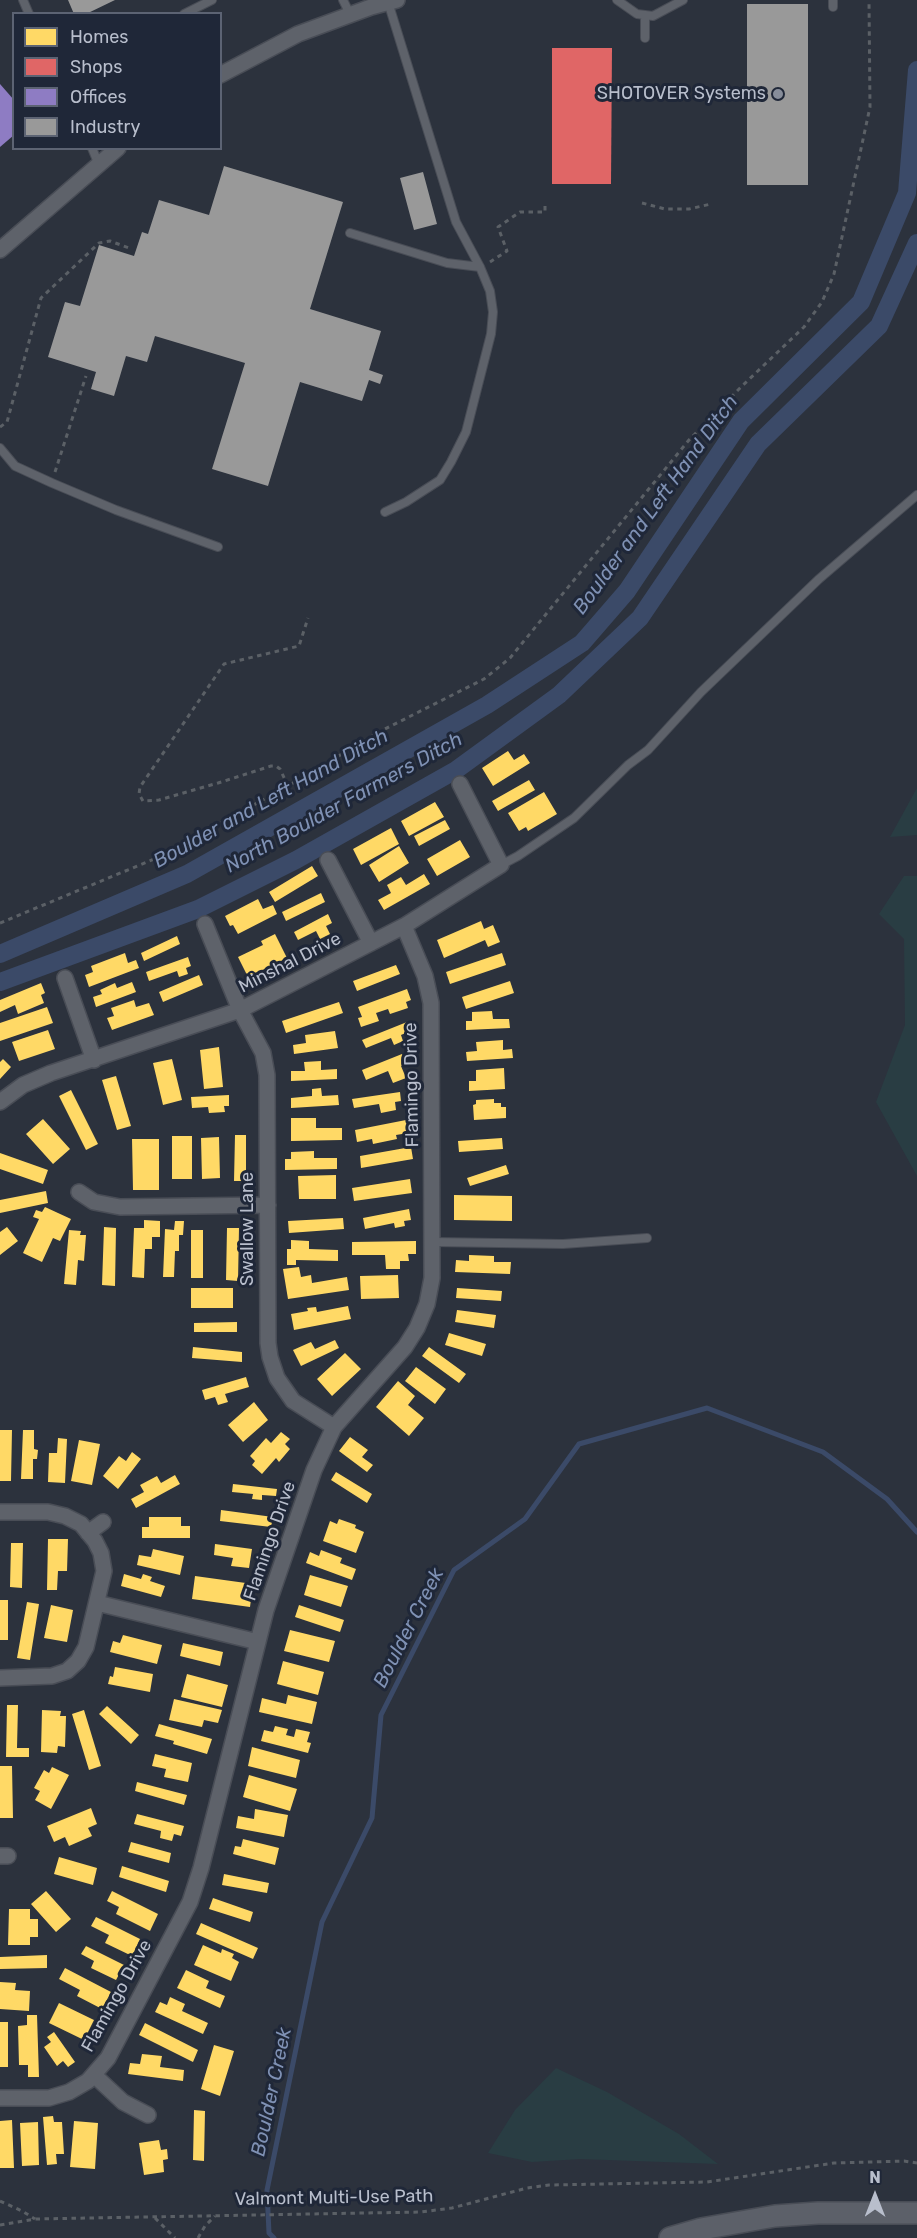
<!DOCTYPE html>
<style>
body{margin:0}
#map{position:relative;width:917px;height:2238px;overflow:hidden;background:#2c323d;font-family:Rubik,sans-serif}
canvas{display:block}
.legend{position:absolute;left:12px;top:12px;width:210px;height:138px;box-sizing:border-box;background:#1f2738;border:2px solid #5c6373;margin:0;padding:8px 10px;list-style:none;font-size:18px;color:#b8becc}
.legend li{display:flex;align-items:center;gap:12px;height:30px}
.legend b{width:30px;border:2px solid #5c6373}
.north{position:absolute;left:845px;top:2166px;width:60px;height:60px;-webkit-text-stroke:4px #1f2738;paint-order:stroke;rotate:0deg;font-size:16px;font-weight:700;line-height:24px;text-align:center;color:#b8becc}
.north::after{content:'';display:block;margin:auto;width:21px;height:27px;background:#b8becc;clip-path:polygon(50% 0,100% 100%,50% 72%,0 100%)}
</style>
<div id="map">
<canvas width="917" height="2238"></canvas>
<ul class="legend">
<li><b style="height:16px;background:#ffd966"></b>Homes</li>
<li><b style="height:16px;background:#e06666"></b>Shops</li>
<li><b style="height:16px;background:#8e7cc3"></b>Offices</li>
<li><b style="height:16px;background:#999"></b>Industry</li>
</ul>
<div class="north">N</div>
</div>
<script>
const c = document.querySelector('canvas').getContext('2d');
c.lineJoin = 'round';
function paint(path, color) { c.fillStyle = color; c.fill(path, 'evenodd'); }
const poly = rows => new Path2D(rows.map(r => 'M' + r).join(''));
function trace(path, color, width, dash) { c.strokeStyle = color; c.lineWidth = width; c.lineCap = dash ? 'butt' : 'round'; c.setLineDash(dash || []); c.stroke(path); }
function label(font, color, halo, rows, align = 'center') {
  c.font = font + ' Rubik,sans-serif'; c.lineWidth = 6; c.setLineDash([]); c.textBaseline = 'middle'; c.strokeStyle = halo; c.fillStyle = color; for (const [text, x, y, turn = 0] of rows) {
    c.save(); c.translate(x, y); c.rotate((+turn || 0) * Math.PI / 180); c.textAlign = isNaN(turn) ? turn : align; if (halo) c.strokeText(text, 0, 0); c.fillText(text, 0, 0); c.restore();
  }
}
paint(poly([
 [917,788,917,835,890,837],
 [904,876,917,876,917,1176,876,1102,905,1025,904,939,879,914],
 [556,2068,607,2092,679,2134,718,2164,580,2159,532,2162,488,2153,515,2110]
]), '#293d43');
paint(poly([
 [508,751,514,760,524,754,530,763,493,786,482,768],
 [529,780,535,790,498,811,492,801],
 [544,792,557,814,528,831,526,827,519,831,508,813],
 [435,802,444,817,409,836,401,821],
 [445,820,450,829,419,846,414,836],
 [391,828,399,844,361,865,353,849],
 [460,840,470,857,437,876,427,859],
 [399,846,409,863,379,882,369,865],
 [312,866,318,876,275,902,269,892],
 [424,874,430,884,384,910,378,900,391,893,387,885,401,877,406,885],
 [321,893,325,902,286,921,282,912],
 [258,899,263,909,273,905,277,914,238,934,233,925,230,926,225,916],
 [328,914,332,923,326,926,330,934,320,939,316,931,298,940,294,932],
 [481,921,484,929,493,925,500,942,488,947,485,940,444,958,437,940],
 [275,934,287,958,248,977,238,957,263,945,261,941],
 [177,936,180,944,144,961,141,953],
 [125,953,128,963,136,960,139,968,89,987,85,975,93,972,91,966],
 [502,953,506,965,450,984,446,972],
 [188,957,191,966,186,968,188,974,179,977,177,971,149,981,146,972],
 [396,965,400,974,357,991,353,981],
 [199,975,203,985,163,1002,159,992],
 [510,981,514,993,466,1009,462,997],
 [132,982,136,992,96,1007,93,997,102,994,100,990,115,983,117,988],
 [41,983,45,993,41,995,44,1003,18,1014,15,1005,0,1012,0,1000],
 [407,989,411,1000,406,1002,408,1008,390,1014,388,1009,376,1013,379,1021,361,1027,358,1018,362,1017,358,1007],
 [134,1000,136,1007,149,1003,154,1015,112,1030,107,1018,114,1016,111,1008],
 [339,1002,343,1013,286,1033,282,1021],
 [47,1007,53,1023,0,1041,0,1023],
 [492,1011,493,1019,509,1019,510,1028,466,1030,466,1021,472,1021,472,1012],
 [407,1022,410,1031,401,1035,403,1041,394,1045,391,1038,366,1048,362,1040],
 [48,1030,55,1049,19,1061,12,1042],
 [335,1031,338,1048,294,1054,293,1045,306,1043,305,1035],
 [503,1040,503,1050,512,1049,513,1058,467,1061,466,1052,477,1051,476,1042],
 [219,1047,223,1087,204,1089,200,1050],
 [402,1054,406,1064,401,1066,406,1078,393,1083,388,1071,366,1080,362,1070],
 [3,1059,11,1067,0,1079,0,1062],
 [172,1059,182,1100,163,1105,153,1063],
 [321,1061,321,1070,337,1069,337,1079,291,1081,291,1071,305,1071,304,1062],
 [504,1068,505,1089,469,1091,469,1081,476,1081,476,1070],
 [116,1076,131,1126,117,1130,102,1080],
 [321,1088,322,1096,338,1095,339,1105,291,1108,291,1098,312,1096,312,1089],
 [71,1090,98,1144,86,1150,59,1096],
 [400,1092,401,1101,395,1102,396,1110,381,1113,379,1104,354,1108,352,1099],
 [229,1095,229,1106,224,1106,225,1112,209,1113,208,1107,192,1108,191,1097],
 [494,1099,494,1103,501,1103,501,1107,506,1107,506,1118,474,1120,473,1105,476,1104,476,1100],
 [291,1118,316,1118,316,1128,342,1128,342,1140,291,1141],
 [43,1119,70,1149,53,1164,26,1134],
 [406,1120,408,1133,396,1135,397,1139,373,1144,372,1139,357,1142,355,1130],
 [235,1135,246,1135,246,1181,234,1181],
 [172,1136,192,1136,192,1179,172,1179],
 [219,1137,220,1178,202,1179,201,1138],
 [502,1138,503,1149,459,1152,458,1141],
 [132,1139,159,1139,159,1190,133,1190],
 [411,1147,413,1159,361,1168,360,1156],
 [314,1151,314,1158,337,1158,337,1169,285,1170,285,1159,291,1159,291,1152],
 [0,1153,48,1170,43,1184,0,1169],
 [506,1165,509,1174,470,1186,467,1178],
 [336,1175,336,1199,299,1199,298,1176],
 [410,1179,412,1193,354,1201,352,1188],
 [46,1191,48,1203,0,1213,0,1200],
 [454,1195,512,1196,512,1221,454,1220],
 [45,1207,71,1219,60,1241,53,1238,42,1262,23,1253,39,1219,33,1217,36,1210,42,1212],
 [409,1209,411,1220,404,1221,405,1226,395,1228,394,1223,365,1229,363,1218],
 [343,1218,344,1229,289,1233,288,1221],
 [144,1220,160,1221,160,1237,152,1237,152,1249,145,1249,144,1278,132,1277,134,1228,144,1228],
 [175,1221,184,1221,183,1235,179,1235,179,1251,175,1251,174,1277,163,1277,165,1229,174,1230],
 [7,1227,18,1241,0,1255,0,1232],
 [104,1227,116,1228,115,1286,102,1285],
 [227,1228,239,1228,238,1281,226,1280],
 [69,1230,81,1231,80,1235,86,1235,84,1261,78,1260,76,1285,64,1284],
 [191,1230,203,1230,203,1278,191,1278],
 [291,1240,309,1241,309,1249,338,1250,338,1261,296,1260,296,1265,287,1265,287,1249,291,1249],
 [416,1241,416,1254,408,1254,409,1261,400,1261,400,1269,386,1269,385,1255,352,1255,352,1242],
 [469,1255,494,1256,494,1262,511,1262,510,1274,455,1272,456,1260,469,1261],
 [299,1267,301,1277,311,1275,312,1283,347,1277,349,1290,288,1299,283,1269],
 [398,1275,399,1298,361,1299,360,1276],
 [191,1288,233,1288,233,1308,191,1308],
 [457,1288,502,1291,501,1301,456,1298],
 [348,1306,351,1319,294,1330,291,1314,308,1311,307,1308,316,1307,317,1312],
 [457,1310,496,1315,494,1328,455,1322],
 [237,1322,237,1332,194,1332,194,1323],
 [449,1333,486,1344,482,1356,445,1345],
 [335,1340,339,1348,301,1366,293,1350,311,1342,315,1349],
 [193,1347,242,1352,242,1362,192,1358],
 [429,1347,466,1374,459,1383,422,1356],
 [345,1353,361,1369,332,1396,317,1379],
 [416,1367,446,1389,435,1404,405,1381],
 [246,1377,249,1387,225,1394,228,1402,218,1405,215,1397,205,1400,202,1390],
 [398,1381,415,1396,408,1405,424,1418,409,1436,376,1407],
 [254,1402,268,1420,243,1442,228,1425],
 [0,1430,12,1430,11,1481,0,1481],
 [23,1430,34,1430,34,1449,38,1450,37,1459,33,1459,33,1479,21,1479],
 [281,1432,290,1439,285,1444,290,1449,279,1462,276,1458,262,1474,252,1465,255,1461,250,1456,266,1438,271,1443],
 [350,1437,368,1450,362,1457,373,1465,367,1472,339,1451],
 [58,1438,67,1439,65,1483,48,1482,49,1453,57,1453],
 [79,1440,100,1444,92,1485,71,1481],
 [132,1452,141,1459,118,1489,103,1476,119,1456,126,1461],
 [336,1472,372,1494,367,1503,331,1480],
 [175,1475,180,1484,136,1508,131,1499,144,1492,140,1485,157,1476,161,1483],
 [233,1484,277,1489,276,1496,262,1495,262,1500,252,1499,253,1494,232,1492],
 [221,1510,273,1517,271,1527,220,1521],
 [149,1517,181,1517,181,1526,190,1526,190,1538,142,1538,142,1527,149,1527],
 [339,1519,356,1525,355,1528,364,1532,356,1553,323,1541,330,1521,337,1524],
 [48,1539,68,1539,67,1571,58,1571,57,1590,47,1590],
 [11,1543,23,1543,22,1588,10,1587],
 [215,1544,252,1549,249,1568,231,1566,233,1558,214,1555],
 [153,1549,184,1556,180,1575,137,1565,139,1555,151,1557],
 [321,1550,342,1558,340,1563,356,1569,352,1580,306,1563,310,1552,319,1556],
 [124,1574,141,1579,143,1574,152,1577,150,1581,165,1586,161,1597,121,1586],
 [310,1575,348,1586,341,1607,304,1595],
 [195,1576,253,1584,250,1607,192,1599],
 [0,1600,8,1600,8,1640,0,1640],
 [27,1602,39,1604,30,1660,17,1658],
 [51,1605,73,1610,67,1642,44,1638],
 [299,1605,344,1620,340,1632,295,1617],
 [290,1630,335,1641,329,1662,284,1651],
 [123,1635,162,1645,157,1664,110,1652,113,1641,120,1643],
 [183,1643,223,1652,220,1666,180,1656],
 [283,1661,324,1672,318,1695,277,1684],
 [115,1667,153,1674,150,1692,108,1684,110,1676,113,1677],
 [187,1674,228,1685,222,1707,181,1697],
 [288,1695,317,1702,312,1724,259,1712,262,1698,286,1704],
 [174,1699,222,1710,218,1723,204,1720,202,1727,169,1720],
 [7,1705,18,1705,17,1748,29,1748,29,1757,6,1757],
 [107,1706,139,1735,131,1744,99,1714],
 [42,1710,61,1711,60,1716,66,1716,65,1747,58,1746,57,1753,41,1752],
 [84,1710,101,1766,89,1770,72,1714],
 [159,1724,212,1739,207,1754,173,1744,174,1741,155,1736],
 [275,1726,288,1729,286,1735,294,1737,296,1729,310,1732,307,1742,311,1743,308,1753,261,1741,264,1730,273,1732],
 [252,1747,300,1760,296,1778,248,1766],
 [155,1754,192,1763,188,1782,164,1777,166,1769,152,1766],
 [0,1766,12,1766,13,1818,0,1818],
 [52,1767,69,1775,51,1809,35,1800,40,1791,34,1788,44,1770,49,1773],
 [249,1775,297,1789,290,1811,243,1797],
 [137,1782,187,1795,184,1805,135,1791],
 [91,1808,97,1824,88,1828,92,1836,69,1846,65,1837,54,1842,47,1826],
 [255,1809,288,1815,284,1837,236,1828,238,1816,254,1819],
 [137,1814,184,1826,181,1836,174,1834,172,1841,160,1838,161,1831,134,1824],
 [243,1839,279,1848,275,1865,233,1854,235,1846,241,1847],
 [131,1842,171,1853,169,1863,128,1852],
 [59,1857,97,1868,93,1885,54,1874],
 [122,1866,169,1881,166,1892,119,1877],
 [224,1874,269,1883,267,1893,222,1885],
 [46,1891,71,1919,56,1932,31,1904],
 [112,1891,158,1914,150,1931,116,1914,119,1907,107,1901],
 [213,1898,253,1912,250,1922,209,1909],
 [9,1909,30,1909,30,1919,38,1919,38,1937,30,1937,30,1945,8,1945],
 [96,1917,140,1939,132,1956,105,1943,109,1935,91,1926],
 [201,1923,258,1948,253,1959,196,1934],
 [203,1945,221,1953,222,1949,234,1954,232,1958,239,1962,231,1981,194,1965],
 [86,1946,124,1965,116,1980,91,1968,94,1961,81,1954],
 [47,1955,47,1968,0,1969,0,1957],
 [65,1968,111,1992,102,2009,77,1996,80,1990,59,1979],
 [186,1970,209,1981,206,1988,225,1996,220,2008,177,1988],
 [0,1982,16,1983,15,1990,30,1991,29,2011,0,2009],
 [170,1997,185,2004,182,2011,208,2023,203,2034,155,2012,160,2002,167,2005],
 [59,2003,94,2020,84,2040,49,2023],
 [27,2015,37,2015,39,2077,28,2077,28,2065,19,2065,18,2026,27,2025],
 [0,2022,8,2022,8,2067,0,2067],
 [145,2023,198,2050,193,2062,139,2035],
 [54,2032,75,2062,68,2067,63,2061,57,2066,44,2047,51,2042,47,2037],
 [214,2045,234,2051,220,2096,201,2089],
 [142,2054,162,2056,160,2067,184,2070,183,2081,128,2074,130,2063,140,2064],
 [194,2110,205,2111,204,2161,193,2160],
 [53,2116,54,2122,62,2122,64,2154,56,2154,57,2164,47,2165,43,2117],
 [12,2120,14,2168,0,2168,0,2121],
 [74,2121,98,2123,95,2169,70,2167],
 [38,2122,39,2165,22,2166,20,2123],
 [159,2140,161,2150,167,2149,168,2159,163,2160,164,2172,144,2175,139,2143]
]), '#ffd966');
paint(poly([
 [552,48,612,48,611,184,552,184]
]), '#e06666');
paint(poly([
 [0,84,14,100,14,135,0,147]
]), '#8e7cc3');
paint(poly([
 [68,0,115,0,86,14,74,14],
 [747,4,808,4,808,185,747,185],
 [224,166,343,202,310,309,381,331,369,370,383,375,380,384,369,380,362,401,300,382,268,486,212,469,245,363,155,336,147,362,126,356,114,396,91,389,96,372,48,357,65,302,80,306,99,245,134,256,142,232,148,234,159,200,209,215],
 [423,172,437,224,414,230,400,178]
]), '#999');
trace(poly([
 [274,2238,269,2233,267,2190,322,1922,372,1818,381,1715,454,1570,525,1519,579,1444,707,1408,823,1452,887,1499,917,1532]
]), '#3b4a68', 5);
trace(poly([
 [0,954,187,874,487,705,582,643,627,591,741,421,861,302,907,193,917,70],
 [0,982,198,909,296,860,456,770,559,695,640,618,758,444,879,326,917,243]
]), '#3b4a68', 18);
const lane = poly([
 [23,0,29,14],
 [343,0,350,14],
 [617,0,637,14,653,16,683,0],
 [833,0,833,7],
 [184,14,212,0],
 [645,15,645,38],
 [92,148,99,165],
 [350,233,447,263,480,267],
 [0,448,15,466,52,483,116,510,218,547],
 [385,512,406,502,440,480,451,462,466,432,491,334,493,312,490,291,480,267,456,222,388,2],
 [501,865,518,856,574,818,628,765,648,750,701,692,819,579,917,495],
 [433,1242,563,1244,647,1238]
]);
const street = poly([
 [220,75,298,34,371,7,397,0],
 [0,250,118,148],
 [328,860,371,943],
 [205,924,240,1010,263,1053,267,1075,268,1343,270,1357,277,1378,293,1401,334,1427],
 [65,978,94,1060],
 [0,1102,23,1085,51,1073,240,1010,404,926,501,865,460,784],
 [79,1192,94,1202,120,1207,268,1205],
 [0,1512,48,1512,65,1516,81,1524,95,1541,101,1553,104,1571,86,1647,78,1661,67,1671,52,1676,0,1678],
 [88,1533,103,1522],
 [97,1603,258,1642],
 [0,1856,8,1856],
 [94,2075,123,2102,148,2115],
 [0,2098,49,2098,69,2092,88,2081,108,2058,190,1902,201,1868,266,1610,314,1470,334,1427,405,1347,417,1328,427,1304,432,1278,431,1003,425,976,404,926]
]);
const secondary = poly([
 [670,2238,701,2229,775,2216,818,2213,917,2213]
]);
trace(lane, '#494d56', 10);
trace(street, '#494d56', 18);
trace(secondary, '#494d56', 24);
trace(poly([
 [642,203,665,209,689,209,711,204],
 [490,262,507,251,498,227,520,212,545,212,545,203],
 [0,427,7,422,41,298,99,243,110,241,129,248],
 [55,472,86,376],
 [288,786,280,769,276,766,271,766,218,783,159,800,143,801,139,794,140,787,224,664,299,646,308,618],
 [0,923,159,857,288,786,379,732,484,679,510,658,689,440,740,388,804,327,822,302,834,274,870,107,869,0],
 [0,2201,22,2211,35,2219],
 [155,2218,175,2238],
 [0,2225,35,2219,421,2212,452,2208,527,2188,549,2185,707,2182,834,2163,904,2161,917,2163],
 [198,2238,205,2226,215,2216]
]), '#5b6066', 3, [4.5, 4.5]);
trace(lane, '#5e626a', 8);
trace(street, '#5e626a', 15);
trace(secondary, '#5c6069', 21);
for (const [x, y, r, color] of [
 [778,94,6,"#878d9a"]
]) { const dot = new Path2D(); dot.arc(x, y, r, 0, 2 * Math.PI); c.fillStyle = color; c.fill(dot); trace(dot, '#1f2738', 2); }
label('18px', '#b8becc', '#1f2738', [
 ["SHOTOVER Systems",766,94]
], 'right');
label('18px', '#b8becc', '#1f2738', [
 ["Minshal Drive",290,963,-27],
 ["Flamingo Drive",412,1085,-91],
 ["Swallow Lane",248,1229,-90],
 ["Flamingo Drive",270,1541,-71],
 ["Flamingo Drive",117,1996,-61],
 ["Valmont Multi-Use Path",334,2198,-1]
]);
label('italic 20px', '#7f91b4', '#1f2738', [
 ["Boulder and Left Hand Ditch",656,505,-54],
 ["Boulder and Left Hand Ditch",271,799,-29],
 ["North Boulder Farmers Ditch",344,803,-29],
 ["Boulder Creek",409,1628,-63],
 ["Boulder Creek",272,2092,-78]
]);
</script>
